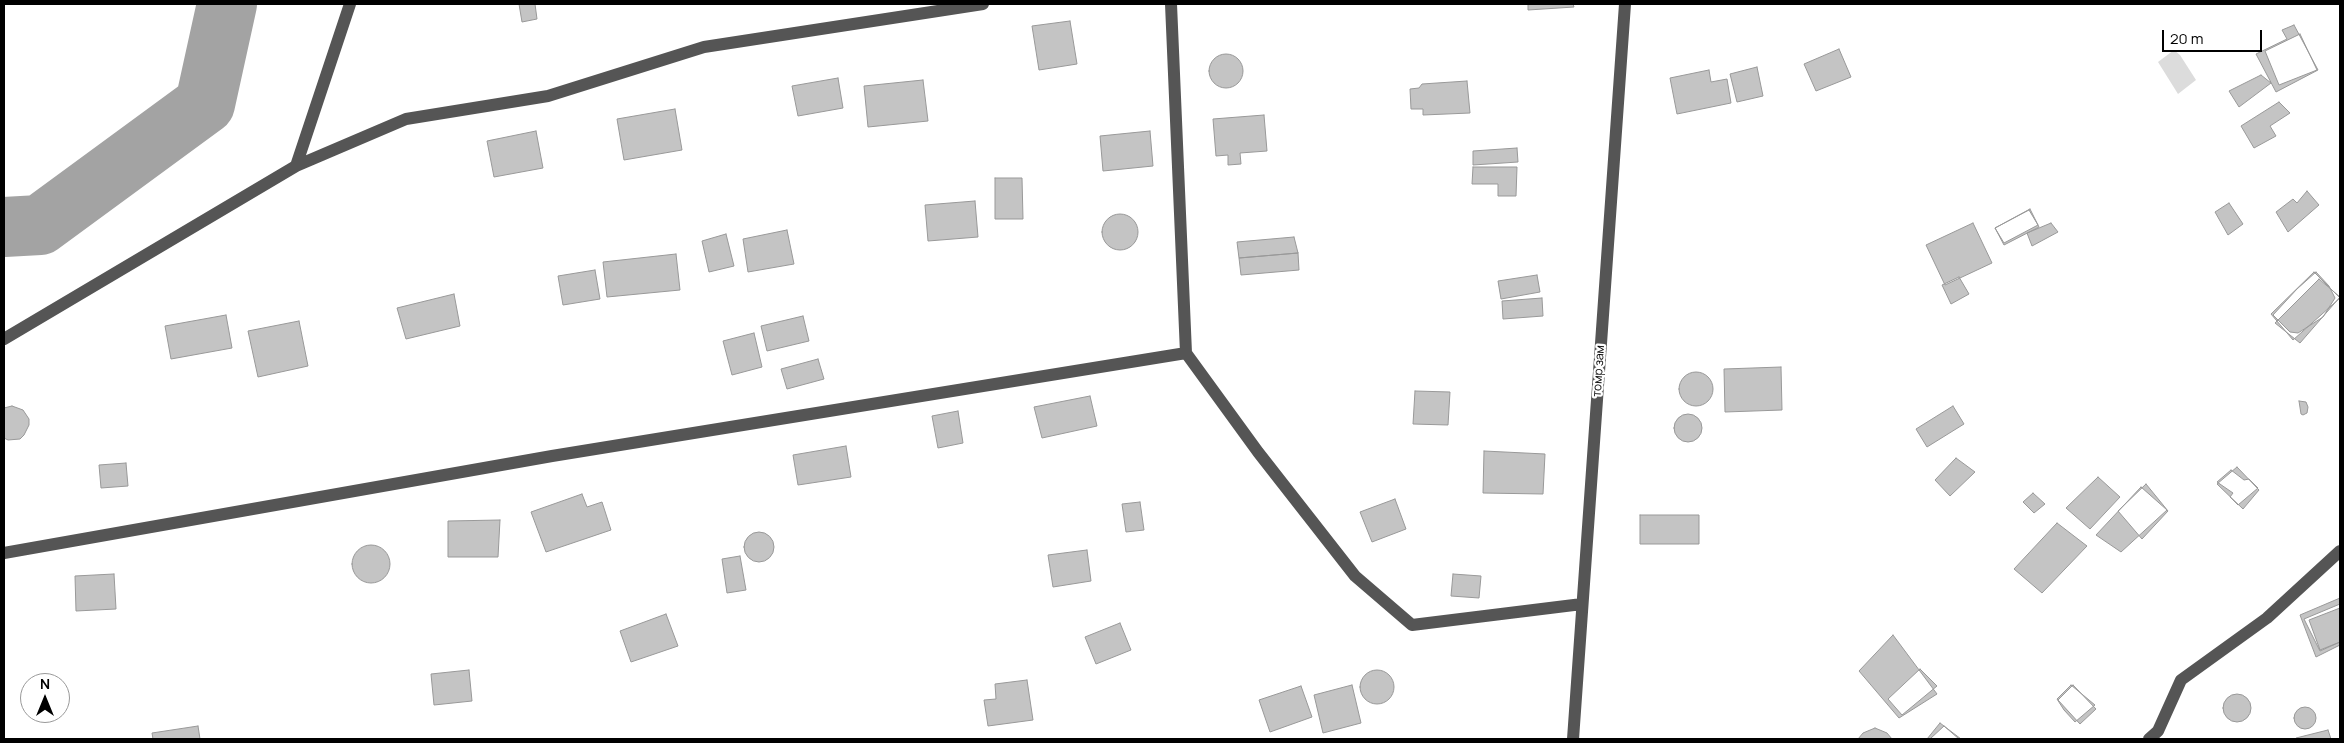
<!DOCTYPE html>
<meta charset="utf-8">
<style>
body{margin:0}
#map{position:relative;width:2344px;height:743px;overflow:hidden;background:#fff;font-family:Manrope,sans-serif}
canvas{display:block}
.frame{position:absolute;inset:0;border:5px solid #000;pointer-events:none}
.north{position:absolute;left:20px;top:673px;width:50px;height:50px;box-sizing:border-box;background:#fff;border:1px solid #999;border-radius:50%;rotate:0deg;font-size:14px;font-weight:700;line-height:20px;text-align:center;color:#000}
.north::after{content:'';display:block;margin:auto;width:18px;height:22px;background:#000;clip-path:polygon(50% 0,100% 100%,50% 72%,0 100%)}
.scale{position:absolute;left:2162px;top:30px;width:100px;height:22px;box-sizing:border-box;border:2px solid #000;border-top:0;padding-left:6px;font-size:15px;line-height:18px;white-space:nowrap;color:#000;-webkit-text-stroke:4px #fff;paint-order:stroke}
</style>
<div id="map">
<canvas width="2344" height="743"></canvas>
<div class="frame"></div>
<div class="north">N</div>
<div class="scale">20 m</div>
</div>
<script>
const c = document.querySelector('canvas').getContext('2d');
c.lineJoin = 'round';
function paint(path, color) { c.fillStyle = color; c.fill(path, 'evenodd'); }
const poly = rows => new Path2D(rows.map(r => 'M' + r).join(''));
function trace(path, color, width, dash) { c.strokeStyle = color; c.lineWidth = width; c.lineCap = dash ? 'butt' : 'round'; c.setLineDash(dash || []); c.stroke(path); }
function label(font, color, halo, rows, align = 'center') {
  c.font = font + ' Manrope,sans-serif'; c.lineWidth = 4.5; c.setLineDash([]); c.textBaseline = 'middle'; c.strokeStyle = halo; c.fillStyle = color; for (const [text, x, y, turn = 0] of rows) {
    c.save(); c.translate(x, y); c.rotate((+turn || 0) * Math.PI / 180); c.textAlign = isNaN(turn) ? turn : align; if (halo) c.strokeText(text, 0, 0); c.fillText(text, 0, 0); c.restore();
  }
}
paint(poly([
 [2174,50,2180,55,2196,80,2178,94,2158,62]
]), '#dcdcdc');
trace(poly([
 [4,227,40,225,205,104,227,4]
]), '#a3a3a3', 60);
const building = poly([
 [519,4,535,4,537,19,522,22,519,4],
 [1528,4,1573,4,1574,7,1528,10,1528,4],
 [1070,21,1077,64,1039,70,1032,26,1070,21],
 [2294,25,2318,70,2276,92,2256,54,2287,39,2282,30,2294,25],
 [2300,34,2317,70,2279,85,2265,51,2300,34],
 [1839,49,1851,77,1816,91,1804,64,1839,49],
 '1209 71a17 17 0 1 1 34 0a17 17 0 1 1-34 0Z',
 [1757,67,1763,96,1737,102,1730,74,1757,67],
 [1709,70,1711,82,1727,79,1731,103,1677,114,1670,78,1709,70],
 [2261,75,2271,83,2239,107,2229,91,2261,75],
 [838,78,843,108,798,116,792,86,838,78],
 [923,80,928,121,868,127,864,86,923,80],
 [1467,81,1470,113,1423,115,1423,109,1411,109,1410,89,1419,88,1422,84,1467,81],
 [2279,102,2290,113,2270,126,2276,136,2254,148,2241,126,2279,102],
 [675,109,682,150,624,160,617,119,675,109],
 [1264,115,1267,151,1240,153,1241,164,1228,165,1228,155,1216,156,1213,119,1264,115],
 [536,131,543,168,494,177,487,141,536,131],
 [1150,131,1153,166,1103,171,1100,136,1150,131],
 [1517,148,1518,162,1473,165,1473,151,1517,148],
 [1473,167,1517,167,1516,196,1498,196,1498,184,1472,184,1473,167],
 [995,178,1022,178,1023,219,995,219,995,178],
 [2307,191,2319,205,2288,232,2276,212,2293,199,2297,203,2307,191],
 [975,201,978,237,928,241,925,205,975,201],
 [2229,203,2243,224,2228,235,2215,212,2229,203],
 [2030,209,2039,227,2004,245,1995,228,2030,209],
 [2029,210,2038,225,2004,243,1995,228,2029,210],
 '1102 232a18 18 0 1 1 36 0a18 18 0 1 1-36 0Z',
 [1973,223,1992,263,1945,285,1926,245,1973,223],
 [2051,223,2058,232,2032,246,2027,233,2051,223],
 [787,230,794,264,748,272,743,239,787,230],
 [726,234,734,266,709,272,702,241,726,234],
 [1294,237,1298,253,1239,258,1237,242,1294,237],
 [1298,253,1299,270,1241,275,1239,258,1298,253],
 [676,254,680,290,607,297,603,262,676,254],
 [595,270,600,299,563,305,558,276,595,270],
 [2314,272,2340,298,2293,340,2271,314,2314,272],
 [2316,272,2329,286,2335,298,2323,317,2298,333,2290,332,2273,315,2297,289,2316,272],
 [1537,275,1540,292,1501,299,1498,281,1537,275],
 [1959,277,1969,294,1951,304,1942,285,1959,277],
 [2319,279,2340,297,2300,343,2275,323,2319,279],
 [454,294,460,326,406,339,397,308,454,294],
 [1542,298,1543,316,1503,319,1502,301,1542,298],
 [226,315,232,348,171,359,165,326,226,315],
 [803,316,809,341,767,351,761,326,803,316],
 [299,321,308,366,258,377,248,331,299,321],
 [754,333,762,367,732,375,723,341,754,333],
 [818,359,824,379,787,389,781,369,818,359],
 [1781,367,1782,410,1725,412,1724,369,1781,367],
 '1679 389a17 17 0 1 1 34 0a17 17 0 1 1-34 0Z',
 [1415,391,1450,392,1448,425,1413,424,1415,391],
 [1090,396,1097,426,1042,438,1034,407,1090,396],
 [2299,401,2306,402,2308,407,2307,413,2303,415,2301,414,2299,401],
 [12,406,23,410,29,419,29,425,24,435,20,439,8,440,4,438,4,408,12,406],
 [1953,406,1964,424,1927,447,1916,429,1953,406],
 [958,411,963,443,938,448,932,416,958,411],
 '1674 428a14 14 0 1 1 28 0a14 14 0 1 1-28 0Z',
 [846,446,851,477,798,485,793,455,846,446],
 [1484,451,1545,454,1543,494,1483,493,1484,451],
 [1956,458,1975,472,1950,496,1935,480,1956,458],
 [126,463,128,486,101,488,99,465,126,463],
 [2237,467,2259,490,2243,509,2217,484,2237,467],
 [2231,470,2244,480,2249,479,2258,488,2238,505,2230,497,2233,493,2217,482,2231,470],
 [2098,477,2120,497,2090,529,2066,508,2098,477],
 [2146,484,2168,511,2142,539,2118,511,2146,484],
 [2141,487,2167,510,2121,552,2096,535,2141,487],
 [2033,493,2045,504,2034,513,2023,502,2033,493],
 [582,494,587,507,602,502,611,530,546,552,531,512,582,494],
 [1395,499,1406,529,1372,542,1360,512,1395,499],
 [1140,502,1144,530,1126,532,1122,504,1140,502],
 [1640,515,1699,515,1699,544,1640,544,1640,515],
 [500,520,498,557,448,557,448,521,500,520],
 [2057,523,2087,546,2042,593,2014,569,2057,523],
 '744 547a15 15 0 1 1 30 0a15 15 0 1 1-30 0Z',
 '352 564a19 19 0 1 1 38 0a19 19 0 1 1-38 0Z',
 [1087,550,1091,581,1053,587,1048,555,1087,550],
 [740,556,746,590,727,593,722,559,740,556],
 [114,574,116,609,76,611,75,576,114,574],
 [1453,574,1481,576,1479,598,1451,596,1453,574],
 [2340,598,2340,645,2316,657,2300,615,2340,598],
 [2340,604,2340,642,2320,651,2304,619,2340,604],
 [2340,608,2340,642,2320,650,2309,620,2340,608],
 [666,614,678,646,631,662,620,631,666,614],
 [1120,623,1131,650,1096,664,1085,637,1120,623],
 [1893,635,1937,694,1899,718,1859,671,1893,635],
 [1920,669,1937,686,1902,715,1888,699,1920,669],
 '1360 687a17 17 0 1 1 34 0a17 17 0 1 1-34 0Z',
 [469,670,472,701,434,705,431,674,469,670],
 [1027,680,1033,720,988,726,984,700,996,699,995,684,1027,680],
 [1352,685,1361,723,1323,733,1314,695,1352,685],
 [2071,685,2095,705,2075,722,2064,710,2057,699,2071,685],
 [2073,685,2096,709,2080,724,2058,700,2073,685],
 [1301,686,1312,717,1270,732,1259,700,1301,686],
 '2223 708a14 14 0 1 1 28 0a14 14 0 1 1-28 0Z',
 '2294 718a11 11 0 1 1 22 0a11 11 0 1 1-22 0Z',
 [1940,723,1961,739,1927,739,1940,723],
 [198,726,200,739,153,739,152,733,198,726],
 [1944,726,1959,739,1930,739,1944,726],
 [1875,728,1887,733,1892,739,1858,739,1863,733,1875,728],
 [2328,730,2331,739,2296,739,2296,738,2328,730]
]);
paint(building, '#c4c4c4');
trace(building, '#999', 1);
trace(poly([
 [1171,4,1186,353],
 [296,166,406,119,548,96,704,47,983,4],
 [4,339,296,166,350,4],
 [4,553,552,456,1186,353,1258,452,1355,576,1412,625,1582,604],
 [1573,739,1625,4],
 [2149,739,2158,731,2181,680,2267,618,2340,551]
]), '#555', 12);
label('12px', '#000', '#fff', [
 ["томр зам",1599,371,-86]
]);
</script>
